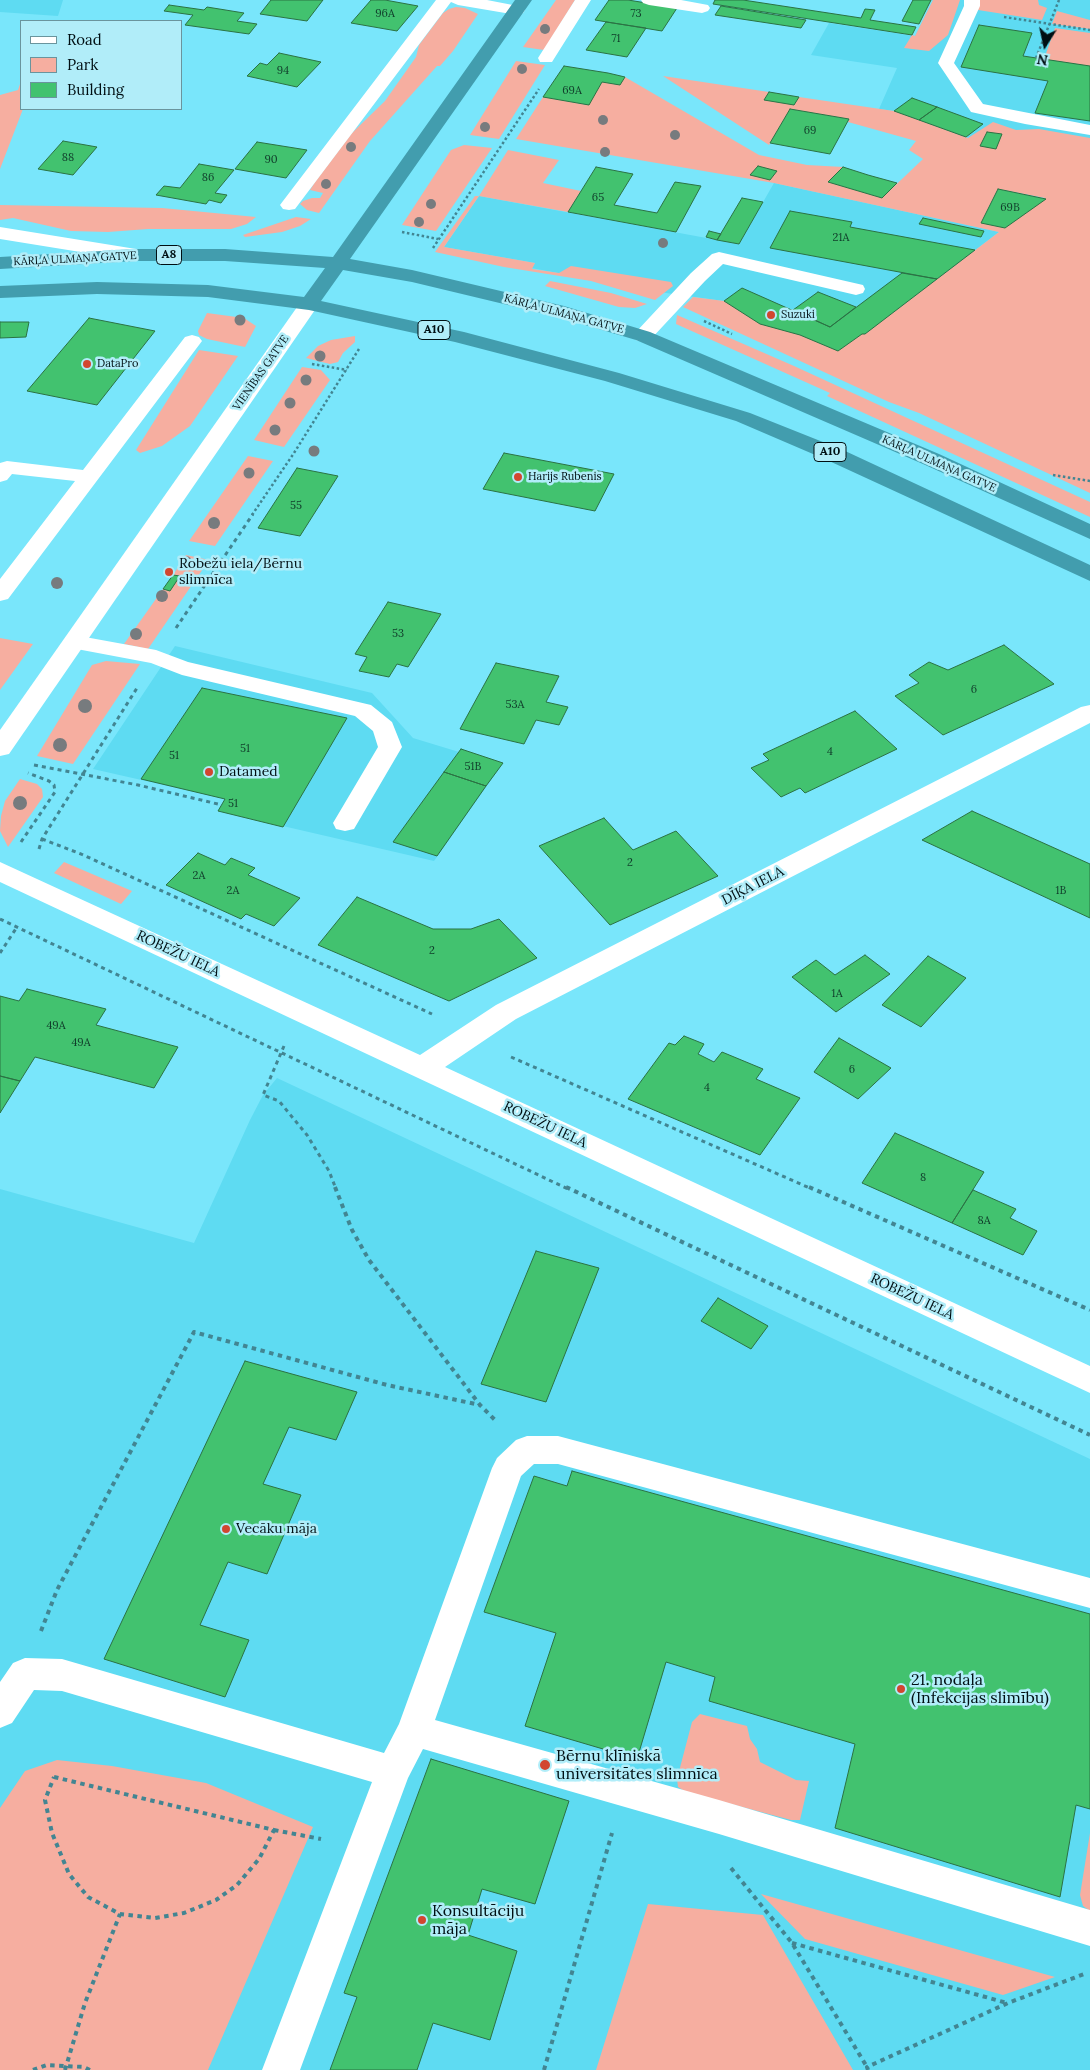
<!DOCTYPE html>
<meta charset="utf-8">
<style>
body{margin:0}
#map{position:relative;width:1090px;height:2070px;overflow:hidden;background:#79e6fb;font-family:Lora,serif}
canvas{display:block}
.legend{position:absolute;left:20px;top:20px;width:162px;height:90px;box-sizing:border-box;background:#b1edf9;border:1px solid #6a949d;margin:0;padding:6px 9px;list-style:none;font-size:15px;color:#000f13}
.legend li{display:flex;align-items:center;gap:10px;height:25px}
.legend b{width:25px;border:1px solid #6a949d}
.north{position:absolute;left:1020px;top:20px;width:50px;height:50px;-webkit-text-stroke:4px #b1edf9;paint-order:stroke;rotate:190deg;font-size:14px;font-weight:700;line-height:20px;text-align:center;color:#000f13}
.north::after{content:'';display:block;margin:auto;width:18px;height:22px;background:#000f13;clip-path:polygon(50% 0,100% 100%,50% 72%,0 100%)}
</style>
<div id="map">
<canvas width="1090" height="2070"></canvas>
<ul class="legend">
<li><b style="height:6px;background:#fff"></b>Road</li>
<li><b style="height:14px;background:#f6aea0"></b>Park</li>
<li><b style="height:14px;background:#42c26f"></b>Building</li>
</ul>
<div class="north">N</div>
</div>
<script>
const c = document.querySelector('canvas').getContext('2d');
c.lineJoin = 'round';
function paint(path, color) { c.fillStyle = color; c.fill(path, 'evenodd'); }
const poly = rows => new Path2D(rows.map(r => 'M' + r).join(''));
function trace(path, color, width, dash) { c.strokeStyle = color; c.lineWidth = width; c.lineCap = dash ? 'butt' : 'round'; c.setLineDash(dash || []); c.stroke(path); }
function label(font, color, halo, rows, align = 'center') {
  c.font = font + ' Lora,serif'; c.lineWidth = 5; c.setLineDash([]); c.textBaseline = 'middle'; c.strokeStyle = halo; c.fillStyle = color; for (const [text, x, y, turn = 0] of rows) {
    c.save(); c.translate(x, y); c.rotate((+turn || 0) * Math.PI / 180); c.textAlign = isNaN(turn) ? turn : align; if (halo) c.strokeText(text, 0, 0); c.fillText(text, 0, 0); c.restore();
  }
}
paint(poly([
 [0,0,63,0,58,16,0,12],
 [933,0,1090,0,1090,145,985,128,972,139,894,111,879,109,897,68,811,55,829,23,915,36],
 [774,183,999,232,865,334,862,334,838,351,800,335,760,324,724,301,666,293,531,268,535,263,444,247,479,196,739,244],
 [175,646,372,693,413,738,459,752,461,749,503,763,434,861,218,811,225,799,93,769],
 [277,1078,1090,1459,1090,2070,0,2070,0,1189,194,1243,250,1120,263,1095]
]), '#5edbf2');
paint(poly([
 [556,0,575,0,544,50,523,47],
 [933,0,960,0,948,35,929,51,904,48,912,35,915,36],
 [980,0,1038,0,1039,5,1047,8,1042,20,978,10],
 [456,7,465,8,478,14,453,51,440,66,437,66,370,141,319,213,307,210,300,204,303,201,312,198,320,198,323,193,310,190,315,182,352,133,385,101,416,57,419,45,443,13,449,9],
 [1057,11,1090,20,1090,29,1052,24],
 [1055,28,1090,33,1090,66,1044,59],
 [516,61,545,65,499,139,470,135],
 [663,76,769,92,764,100,794,105,799,97,894,111,968,138,993,122,1016,130,1039,129,1090,138,1090,493,919,413,889,402,683,307,693,297,724,301,760,324,800,335,838,351,862,334,865,334,999,232,774,183,516,139,543,97,588,105,602,82,619,85,625,77,759,155,807,165,843,167,828,182,882,198,923,159,909,150,916,141,848,122,849,119,790,109,769,145],
 [998,189,1045,198,1045,199,1005,228,981,223],
 [21,81,21,109,23,109,0,169,0,95,18,90],
 [464,145,492,148,436,231,402,225,451,150],
 [508,150,559,160,543,183,581,191,568,212,479,196,444,247,535,263,532,269,559,273,571,266,671,282,673,286,655,300,591,281,504,267,435,252,475,196,479,196],
 [0,205,162,208,256,217,247,224,231,229,148,229,108,232,71,231,13,218,0,220],
 [296,217,311,219,300,226,282,232,245,237,243,235],
 [550,281,611,293,647,304,635,308,619,307,545,286],
 [207,313,244,318,256,326,245,347,207,339,199,335,198,331],
 [677,315,794,366,1090,502,1090,517,827,396,830,393,676,324],
 [355,336,355,342,343,353,338,362,330,364,306,358,318,346,331,340],
 [199,350,238,356,190,426,162,446,140,453,136,450],
 [302,367,321,370,330,380,284,447,254,440],
 [248,456,273,461,215,546,189,541],
 [186,555,209,560,148,649,124,644,163,589,170,591,180,576,173,575],
 [0,638,33,644,0,690],
 [106,661,140,664,73,764,37,756,92,665],
 [20,779,37,784,42,789,43,797,8,847,0,831,1,816,5,801],
 [64,862,132,891,121,904,54,873],
 [700,1714,747,1726,750,1739,757,1749,760,1762,796,1780,809,1781,800,1820,791,1820,686,1792,678,1787,677,1779,692,1722],
 [57,1760,112,1766,206,1783,313,1827,208,2070,0,2070,0,1808,25,1771],
 [1090,1833,1090,1911,1083,1906,1080,1895],
 [761,1894,1055,1977,1003,1995,805,1939],
 [648,1904,763,1915,853,2070,596,2070]
]), '#f6aea0');
const building = poly([
 [271,0,323,0,307,21,260,14,271,0],
 [371,0,385,0,418,6,397,31,351,23,371,0],
 [609,0,628,0,677,8,662,31,595,20,609,0],
 [715,0,743,0,861,18,865,9,875,10,870,20,916,27,912,35,713,4,715,0],
 [913,0,931,0,919,24,902,21,913,0],
 [169,5,204,10,207,7,244,13,237,21,257,24,249,34,185,25,193,15,164,11,169,5],
 [721,6,806,20,801,28,715,15,721,6],
 [606,22,646,28,627,57,586,50,606,22],
 [979,25,1032,33,1023,56,1090,66,1090,121,1035,113,1048,81,961,67,979,25],
 [279,53,321,62,297,87,247,76,260,63,267,65,279,53],
 [564,66,608,73,625,77,620,85,602,82,589,105,543,97,564,66],
 [769,92,799,97,794,105,764,100,769,92],
 [912,98,937,107,919,120,894,111,912,98],
 [937,107,983,124,966,137,919,120,937,107],
 [790,109,849,119,830,154,770,143,790,109],
 [987,132,1002,134,996,149,980,146,987,132],
 [63,141,97,147,73,175,38,169,63,141],
 [257,142,307,150,286,178,235,169,257,142],
 [199,164,234,170,215,193,227,195,221,203,209,200,206,204,156,195,164,186,180,188,199,164],
 [758,166,777,171,770,180,750,175,758,166],
 [596,167,633,174,614,205,657,213,675,182,701,186,676,232,568,212,596,167],
 [843,167,868,175,897,183,882,198,828,182,843,167],
 [998,189,1046,199,1005,228,981,223,998,189],
 [742,198,763,202,739,244,717,240,742,198],
 [790,211,852,222,850,227,975,250,937,279,770,248,790,211],
 [923,218,984,231,981,237,919,224,923,218],
 [709,231,721,234,717,240,706,237,709,231],
 [902,273,937,279,865,334,862,334,838,351,800,335,760,324,724,301,742,288,830,327,902,273],
 [818,292,856,307,830,327,793,310,818,292],
 [89,318,155,331,97,405,27,391,89,318],
 [0,322,29,322,26,337,0,338,0,322],
 [504,453,614,474,595,511,483,489,504,453],
 [297,468,338,476,300,536,258,528,297,468],
 [173,575,180,576,170,591,163,589,173,575],
 [388,602,441,614,408,667,397,664,389,677,359,671,367,657,355,654,388,602],
 [1004,645,1054,684,943,735,895,696,919,683,909,675,929,662,948,670,1004,645],
 [496,663,559,676,546,702,568,707,559,725,536,720,524,744,460,729,496,663],
 [202,688,347,718,283,827,218,811,225,799,141,779,202,688],
 [855,711,897,749,805,793,800,788,781,797,751,768,769,760,763,754,855,711],
 [461,749,503,763,486,786,444,772,461,749],
 [444,772,486,786,437,856,393,842,444,772],
 [972,811,1090,864,1090,918,922,840,972,811],
 [604,818,633,850,676,831,718,876,610,925,539,846,604,818],
 [198,853,225,865,231,858,255,868,248,875,300,898,274,926,246,914,241,919,166,885,198,853],
 [357,897,433,929,471,929,499,919,537,958,449,1001,318,945,357,897],
 [865,955,890,974,836,1012,792,977,816,960,835,975,865,955],
 [928,956,966,978,921,1027,882,1005,928,956],
 [27,989,106,1009,96,1025,178,1047,154,1088,35,1057,20,1081,0,1076,0,996,19,1001,27,989],
 [684,1036,704,1044,698,1054,714,1062,722,1052,763,1069,756,1079,800,1098,760,1155,628,1099,669,1043,675,1045,684,1036],
 [839,1038,891,1068,858,1099,814,1072,839,1038],
 [0,1076,20,1081,0,1113,0,1076],
 [895,1133,984,1172,952,1223,862,1183,895,1133],
 [973,1190,1016,1209,1010,1218,1037,1231,1023,1255,952,1223,973,1190],
 [536,1251,599,1268,546,1402,481,1384,536,1251],
 [718,1298,768,1326,751,1349,701,1321,718,1298],
 [245,1361,357,1392,336,1440,289,1427,263,1484,301,1495,267,1574,228,1562,200,1625,249,1640,225,1697,104,1659,245,1361],
 [572,1471,1090,1614,1090,1809,1076,1805,1060,1897,835,1828,855,1744,709,1701,715,1677,666,1662,637,1759,525,1726,556,1633,484,1612,534,1476,567,1486,572,1471],
 [431,1759,569,1801,535,1904,482,1889,468,1935,517,1951,490,2040,433,2023,417,2070,330,2070,357,1997,344,1993,431,1759]
]);
paint(building, '#42c26f');
trace(building, '#2b7243', 1);
trace(poly([
 [1004,17,1090,30],
 [1036,58,1059,0],
 [402,232,438,239],
 [433,248,539,89],
 [704,321,732,334],
 [312,364,347,370],
 [1053,475,1090,481],
 [252,515,294,453,359,349]
]), '#428592', 2.5, [2.5, 2.5]);
trace(poly([
 [176,628,253,514],
 [34,765,138,785,222,805],
 [42,839,81,854,432,1014],
 [21,842,55,792,54,785,49,781,28,773],
 [39,849,42,839,137,688],
 [0,919,568,1189],
 [0,953,17,927],
 [284,1046,263,1095,279,1101,307,1135,329,1171,336,1189],
 [511,1057,812,1189]
]), '#428592', 3, [4, 4]);
trace(poly([
 [335,1187,352,1230,369,1260,480,1405,497,1422],
 [566,1187,1090,1435],
 [809,1187,1090,1310],
 [41,1631,57,1590,194,1332,387,1385,480,1405],
 [54,1777,274,1830,259,1859,237,1885,216,1900,184,1913,155,1918,120,1914,88,1897,69,1874,52,1833,45,1800,54,1777],
 [274,1830,321,1839],
 [731,1868,792,1943,867,2067],
 [792,1943,1007,2003],
 [33,2070,47,2065,84,2067,90,2070],
 [65,2070,85,2003,120,1914],
 [544,2070,612,1833],
 [868,2070,867,2067,1008,2003,1084,1974]
]), '#428592', 4, [4.5, 4.5]);
paint(poly([
 [436,0,487,0,523,7,525,10,523,13,517,15,458,5,451,2,295,209,289,210,283,209,280,205,283,201,436,0],
 [575,0,591,0,552,62,540,62,538,58,575,0],
 [641,0,681,0,708,5,710,8,708,11,702,13,649,5,643,3,641,0],
 [964,0,980,0,980,6,954,63,983,104,1090,125,1090,135,1025,124,971,112,938,63,964,6,964,0],
 [0,227,136,249,143,251,145,255,143,259,136,261,0,239,0,227],
 [719,252,863,285,865,289,863,293,856,295,723,264,705,281,650,340,643,342,636,340,633,336,636,332,691,273,712,254,719,252],
 [192,335,199,337,202,341,199,345,8,599,0,601,0,579,75,481,12,474,7,480,0,482,0,463,7,461,83,470,185,337,192,335],
 [74,635,156,650,188,662,371,705,392,722,402,747,354,829,345,831,336,829,333,823,378,747,373,731,355,716,182,675,151,663,66,647,63,642,66,637,74,635]
]), '#fff');
paint(poly([
 [1090,705,1090,723,516,1019,445,1067,1090,1366,1090,1393,0,882,0,862,420,1055,496,1005,1081,707,1090,705],
 [527,1436,558,1436,1090,1578,1090,1608,558,1464,534,1464,521,1476,435,1720,719,1800,1090,1910,1090,1946,719,1834,423,1749,408,1778,300,2070,262,2070,372,1782,62,1691,34,1690,12,1723,0,1728,0,1682,13,1663,25,1658,62,1659,384,1753,399,1724,492,1468,497,1458,516,1440,527,1436]
]), '#fff');
paint(poly([
 [309,298,316,300,319,304,9,754,0,756,0,730,302,300,309,298]
]), '#fff');
paint(poly([
 [515,0,532,0,350,259,412,270,564,306,650,332,939,454,1090,524,1090,539,923,464,636,340,558,317,412,282,343,270,321,301,464,332,619,373,750,413,843,450,1090,565,1090,581,827,460,736,421,605,381,455,342,309,310,208,297,97,294,0,298,0,286,97,282,208,285,304,297,325,268,225,261,136,261,0,269,0,257,136,249,225,249,333,257,515,0]
]), '#429dae');
c.fillStyle = '#777b7e';
for (const [x, y, r] of [
 [545,29,5],
 [522,69,5],
 [603,120,5],
 [485,127,5],
 [675,135,5],
 [351,147,5],
 [605,152,5],
 [326,184,5],
 [431,204,5],
 [419,222,5],
 [663,243,5],
 [240,320,5.5],
 [320,356,5.5],
 [306,380,5.5],
 [290,403,5.5],
 [275,430,5.5],
 [314,451,5.5],
 [249,473,5.5],
 [214,523,6],
 [186,562,6],
 [57,583,6],
 [162,596,6],
 [136,634,6],
 [85,706,7],
 [60,745,7],
 [20,803,7]
]) { c.beginPath(); c.arc(x, y, r, 0, 2 * Math.PI); c.fill(); }
for (const [x, y, r, color] of [
 [771,315,5,"#d24630"],
 [87,364,5,"#d24630"],
 [518,477,5,"#d24630"],
 [169,572,5,"#d24630"],
 [209,772,5,"#d24630"],
 [226,1529,5,"#d24630"],
 [901,1689,5,"#d24630"],
 [545,1765,6,"#d24630"],
 [422,1920,5,"#d24630"]
]) { const dot = new Path2D(); dot.arc(x, y, r, 0, 2 * Math.PI); c.fillStyle = color; c.fill(dot); trace(dot, '#b1edf9', 2); }
label('11px', '#103c2a', null, [
 ["96A",385,14],
 ["73",636,14],
 ["71",616,39],
 ["94",283,71],
 ["69A",572,91],
 ["69",810,131],
 ["88",68,158],
 ["90",271,160],
 ["86",208,178],
 ["65",598,198],
 ["69B",1010,208],
 ["21A",841,238],
 ["55",296,506],
 ["53",398,634],
 ["6",974,690],
 ["53A",515,705],
 ["51",245,749],
 ["4",830,752],
 ["51",174,756],
 ["51B",473,767],
 ["51",233,804],
 ["2",630,863],
 ["2A",199,876],
 ["2A",233,891],
 ["1B",1061,891],
 ["2",432,951],
 ["1A",837,994],
 ["49A",56,1026],
 ["49A",81,1043],
 ["6",852,1070],
 ["4",707,1088],
 ["8",923,1178],
 ["8A",984,1221]
]);
label('11px', '#000f13', '#b1edf9', [
 ["KĀRĻA ULMAŅA GATVE",75,259,-3],
 ["KĀRĻA ULMAŅA GATVE",564,314,15],
 ["VIENĪBAS GATVE",261,373,-55],
 ["KĀRĻA ULMAŅA GATVE",939,464,24]
]);
label('11px', '#000f13', '#b1edf9', [
 ["Suzuki",781,315],
 ["DataPro",97,364],
 ["Harijs Rubenis",528,477]
], 'left');
for (const [x, y, w] of [
 [169,255,25],
 [434,330,32],
 [830,452,32]
]) { const box = new Path2D(); box.roundRect(x - w / 2, y - 9.5, w, 19, 4); c.fillStyle = '#b1edf9'; c.fill(box); trace(box, '#000f13', 1); }
label('bold 12px', '#000f13', null, [
 ["A8",169,255],
 ["A10",434,330],
 ["A10",830,452]
]);
label('14px', '#000f13', '#b1edf9', [
 ["Robežu iela/Bērnu",179,564],
 ["slimnīca",179,580],
 ["Datamed",219,772],
 ["Vecāku māja",236,1529]
], 'left');
label('14px', '#000f13', '#b1edf9', [
 ["DĪĶA IELA",753,886,-27],
 ["ROBEŽU IELA",178,954,25],
 ["ROBEŽU IELA",545,1125,25],
 ["ROBEŽU IELA",912,1297,25]
]);
label('16px', '#000f13', '#b1edf9', [
 ["21. nodaļa",911,1680],
 ["(Infekcijas slimību)",911,1698],
 ["Bērnu klīniskā",556,1756],
 ["universitātes slimnīca",556,1774],
 ["Konsultāciju",432,1911],
 ["māja",432,1929]
], 'left');
</script>
